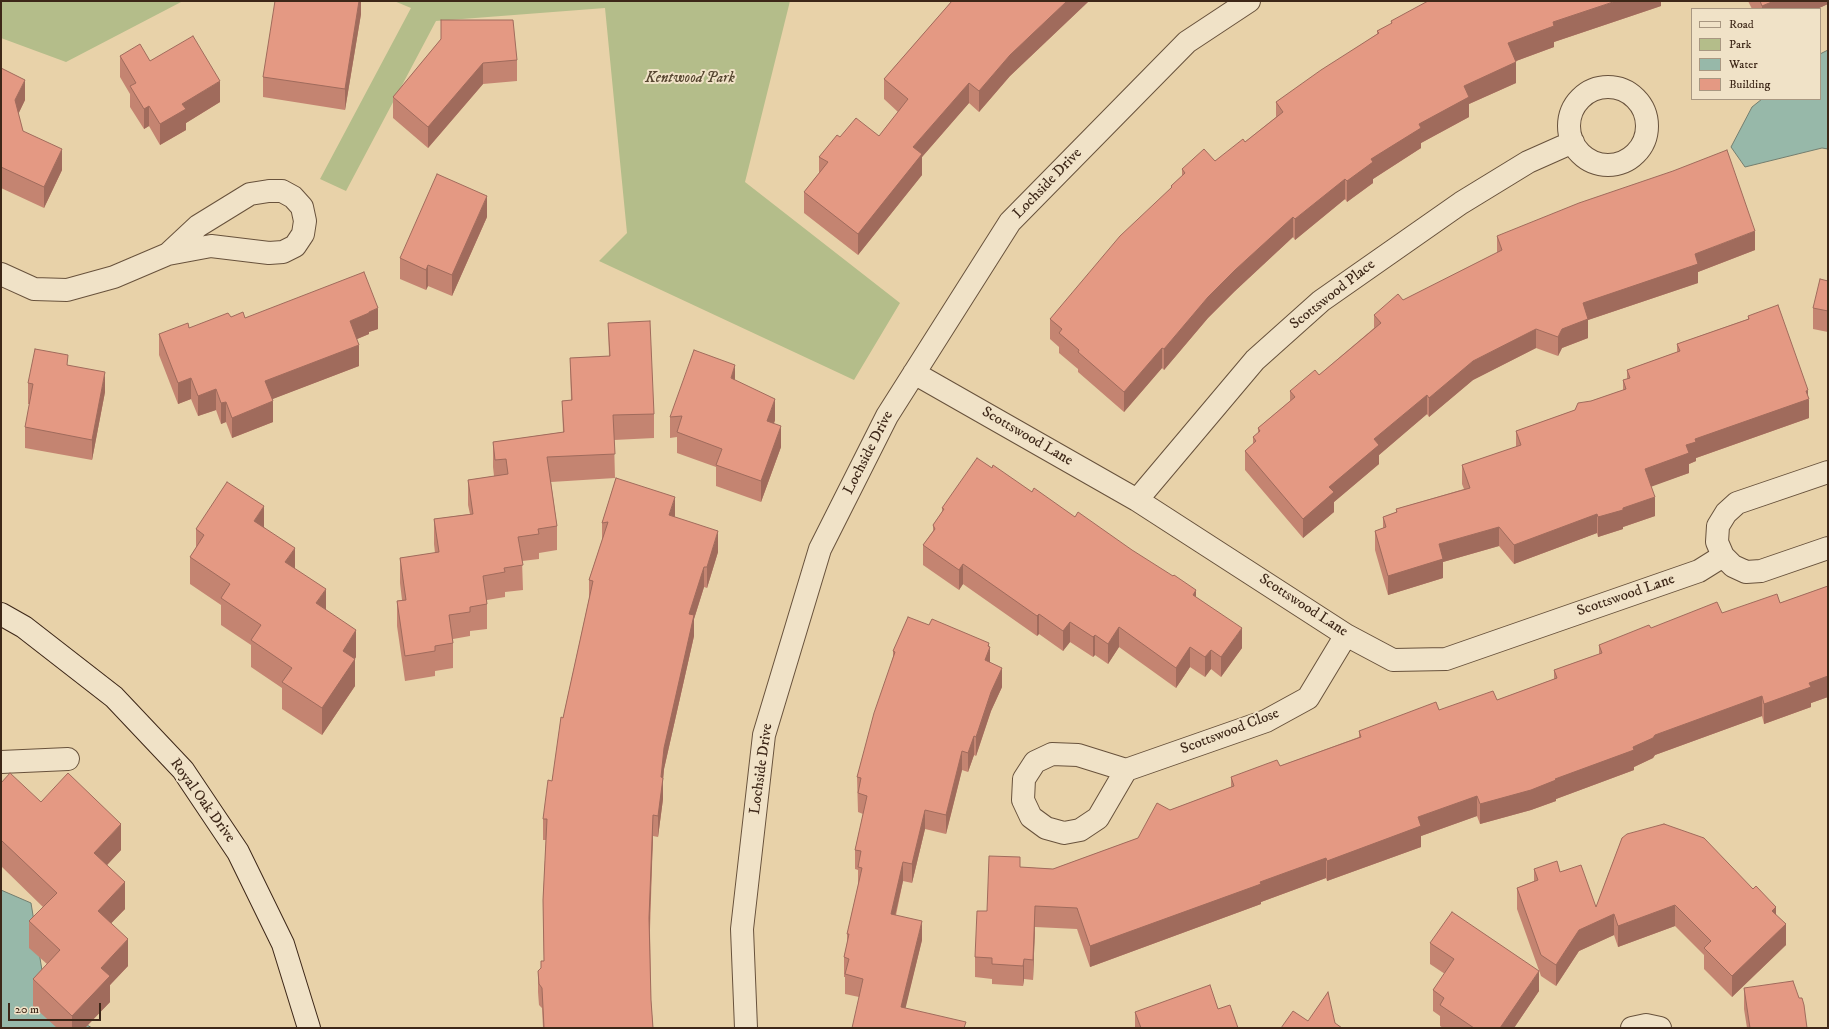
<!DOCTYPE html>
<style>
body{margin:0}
#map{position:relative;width:1829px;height:1029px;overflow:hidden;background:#e8d2a9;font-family:"IM FELL DW Pica",serif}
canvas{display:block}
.frame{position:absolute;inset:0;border:2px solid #3d2718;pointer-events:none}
.legend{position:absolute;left:1691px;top:8px;width:130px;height:92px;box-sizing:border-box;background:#f0e2c7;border:1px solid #a89781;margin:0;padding:5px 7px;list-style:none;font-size:12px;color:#3d2718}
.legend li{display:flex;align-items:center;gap:8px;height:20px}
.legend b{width:20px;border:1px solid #a89781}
.scale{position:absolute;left:8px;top:1003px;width:93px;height:18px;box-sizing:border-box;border:2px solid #3d2718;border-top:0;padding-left:5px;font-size:12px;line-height:14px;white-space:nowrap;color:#3d2718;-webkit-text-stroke:3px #f0e2c7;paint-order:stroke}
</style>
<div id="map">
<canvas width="1829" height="1029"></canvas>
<div class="frame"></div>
<ul class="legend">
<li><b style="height:5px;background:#f0e2c7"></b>Road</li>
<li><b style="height:11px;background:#b4bd8a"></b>Park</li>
<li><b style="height:11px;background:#97b8a9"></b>Water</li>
<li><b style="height:11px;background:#e49983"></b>Building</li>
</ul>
<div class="scale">20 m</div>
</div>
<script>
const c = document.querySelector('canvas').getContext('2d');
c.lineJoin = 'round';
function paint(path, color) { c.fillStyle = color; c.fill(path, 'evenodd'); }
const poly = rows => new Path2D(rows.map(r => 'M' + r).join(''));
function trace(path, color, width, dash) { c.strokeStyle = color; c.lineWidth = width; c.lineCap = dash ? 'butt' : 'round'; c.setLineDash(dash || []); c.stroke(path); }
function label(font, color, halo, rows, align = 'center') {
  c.font = font + ' "IM FELL DW Pica",serif'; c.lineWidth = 4; c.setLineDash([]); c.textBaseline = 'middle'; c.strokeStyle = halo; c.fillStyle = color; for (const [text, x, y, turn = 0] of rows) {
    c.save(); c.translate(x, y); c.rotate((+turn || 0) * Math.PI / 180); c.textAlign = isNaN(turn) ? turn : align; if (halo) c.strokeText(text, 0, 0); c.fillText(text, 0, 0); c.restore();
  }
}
paint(poly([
 [1,1,183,1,66,62,1,38],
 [394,1,790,1,745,182,900,303,854,380,599,261,627,233,605,8,436,21,346,191,320,179,411,8]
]), '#b4bd8a');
const water = poly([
 [1828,50,1828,149,1822,148,1745,167,1731,147,1752,107,1762,99,1820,99,1820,54,1828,50],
 [1,890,31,903,47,1001,92,1028,1,1028,1,890]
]);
paint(water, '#97b8a9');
trace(water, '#737e6f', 1);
const street = poly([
 '1569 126a39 39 0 1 1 78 0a39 39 0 1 1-78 0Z',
 [269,191,282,191,293,197,302,207,305,221,303,234,295,246,283,252,269,253,211,246,168,254,198,226,250,194,269,191],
 [1,274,34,289,67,290,114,277,168,254],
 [914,373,1137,500,1346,635,1393,660,1446,659,1699,571,1723,556],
 [1828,472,1737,503,1726,513,1718,526,1717,542,1723,556,1733,566,1746,572,1761,571,1828,548],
 [1137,500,1255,360,1321,301,1461,203,1528,162,1573,142],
 [1,762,68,759],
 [1126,770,1098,818,1080,830,1064,833,1046,828,1031,817,1023,800,1024,779,1035,762,1052,754,1078,755,1126,770,1266,721,1308,698,1346,635],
 [746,1028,742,929,764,735,820,549,887,416,1010,222,1187,42,1249,1],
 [1632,1028,1646,1025,1660,1028]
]);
const secondary = poly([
 [1,614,24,627,114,697,183,770,238,852,283,944,309,1028]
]);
trace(street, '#68523c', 24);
trace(secondary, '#3d2718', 24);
trace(street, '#f0e2c7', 22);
trace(secondary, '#f0e2c7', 22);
paint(poly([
 [361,1,361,14,345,110,263,97,263,77],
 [952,1,1089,1,1010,76,979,112,969,103,922,157,922,175,858,255,804,213,804,192,819,173,819,157,840,137,879,136,898,112,884,99,884,79],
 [1661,1,1661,6,1554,42,1554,47,1516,61,1516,83,1469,104,1469,117,1421,143,1421,148,1373,179,1373,183,1347,202,1345,199,1295,240,1293,237,1235,291,1208,318,1164,370,1162,368,1124,412,1078,372,1078,369,1059,353,1059,347,1050,339,1050,319,1171,188,1171,186,1182,176,1182,169,1215,161,1245,142,1276,117,1276,102,1377,34,1377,31,1391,24,1391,21],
 [1748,1,1828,1,1828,4,1817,9,1752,9],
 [441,39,517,60,517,81,483,84,428,148,393,118,393,97],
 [120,56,150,61,220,102,186,123,186,130,160,145,149,126,144,129,130,107,130,94,120,77],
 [1,68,25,100,18,114,23,131,62,170,44,208,1,188],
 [487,217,452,296,428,286,426,290,400,279,400,258],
 [1497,236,1755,250,1698,272,1698,283,1588,320,1588,338,1562,348,1558,356,1536,348,1473,380,1429,417,1427,414,1379,455,1379,464,1334,502,1334,512,1303,538,1245,470,1245,451,1253,444,1253,437,1258,433,1258,428,1290,401,1290,391,1319,375,1374,328,1374,315,1497,253],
 [1828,281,1828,332,1813,329,1813,308],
 [1748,316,1808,396,1809,418,1696,458,1696,461,1689,464,1689,473,1651,486,1655,516,1623,527,1623,529,1598,537,1597,533,1514,564,1499,546,1443,562,1443,578,1388,595,1375,550,1375,531,1383,528,1383,517,1396,512,1396,509,1464,489,1462,484,1462,465,1516,447,1516,431,1575,410,1591,401,1623,390,1623,380,1627,379,1627,370,1677,352,1677,344,1748,319],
 [231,317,245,318,378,329,369,332,369,334,357,339,359,366,272,399,273,422,232,438,226,422,221,424,216,410,198,416,191,399,178,404,159,355,159,334,189,328],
 [608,323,654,414,654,438,614,440,615,478,551,482,557,526,557,550,539,553,539,559,522,561,523,590,505,592,505,597,487,600,487,629,470,631,470,636,453,639,453,668,435,671,435,676,405,681,397,626,397,601,402,600,400,583,400,558,435,553,434,544,434,519,470,514,468,505,468,480,494,476,493,467,493,442,563,432,562,401,571,400,570,358,609,356],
 [68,365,105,392,92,460,25,448,25,427,30,404,28,404,28,383],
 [735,380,775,420,774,424,781,447,761,502,716,486,716,467,677,453,677,437,670,438,670,417],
 [992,468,1032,492,1075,517,1196,597,1242,648,1221,677,1211,669,1205,677,1190,667,1176,688,1119,647,1108,664,1095,655,1093,657,1070,642,1063,651,1039,634,1037,636,963,584,959,590,923,565,923,545,933,531,933,525,942,512,942,508],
 [616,478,675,517,718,552,707,588,704,587,694,619,694,636,664,769,663,780,663,799,658,837,653,836,650,930,651,1000,653,1028,543,1028,542,1008,539,1005,538,992,538,971,541,968,541,961,544,961,543,900,546,840,543,840,543,819,552,781,563,718,589,599,589,580,602,540,602,523],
 [264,527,326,610,356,657,355,659,355,686,322,735,282,709,282,688,251,667,251,645,221,625,221,605,190,584,190,557,196,548,196,529],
 [1828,586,1828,697,1811,703,1811,707,1764,724,1762,716,1655,755,1653,758,1634,767,1634,770,1556,799,1556,801,1531,810,1480,824,1477,816,1421,836,1421,847,1327,881,1326,878,1261,902,1261,904,1090,967,1077,929,1035,927,1033,980,1024,979,1023,986,992,984,992,979,975,977,975,957,987,911,1020,867,1053,869,1138,838,1170,810,1231,787,1231,777,1280,766,1359,737,1359,731,1439,710,1497,700,1554,679,1554,670,1599,654,1599,645,1651,628,1722,613,1780,603],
 [929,625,989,646,990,663,1002,687,991,711,976,756,974,755,968,772,962,770,946,834,925,829,912,883,903,881,896,915,922,940,905,1008,966,1028,859,997,845,994,845,977,844,977,844,957,847,943,847,934,858,886,858,870,855,869,855,850,863,814,858,812,857,777,893,657,893,651],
 [1,783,41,802,121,850,107,865,125,909,111,923,128,966,110,985,110,1002,85,1028,57,1028,33,1006,33,979,47,964,29,948,29,921,43,907,2,867],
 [1622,838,1776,914,1786,945,1732,997,1704,969,1704,955,1675,926,1618,947,1614,935,1579,951,1556,986,1541,976,1517,909,1517,888,1534,881,1534,869,1560,872,1596,907],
 [1430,943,1539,991,1514,1028,1443,1028,1440,1026,1440,1016,1433,1011,1433,990,1445,974,1430,964],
 [1744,988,1807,1028,1747,1028,1744,1009],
 [1218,1009,1238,1028,1135,1028,1135,1012]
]), '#c48471');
paint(poly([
 [359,1,361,1,361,14,345,110,345,89],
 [1067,1,1089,1,1010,76,979,112,979,91,1010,55],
 [1616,1,1661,1,1661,6,1554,42,1554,47,1508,64,1508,43,1553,22],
 [1774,1,1828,1,1828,4,1817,9,1762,9,1762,6],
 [1516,62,1516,83,1469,104,1469,117,1421,143,1421,148,1373,179,1373,183,1347,202,1347,181,1371,159,1419,124,1464,86],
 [483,63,483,84,428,148,428,127],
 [25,80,25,100,15,121,15,100],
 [220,81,220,102,186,123,186,130,160,145,160,124,182,104],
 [969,83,969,103,922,157,922,175,858,255,858,234,913,147],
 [149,106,149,126,144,129,144,109],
 [62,149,62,170,44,208,44,187],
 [1345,179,1345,199,1295,240,1295,219],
 [487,196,487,217,452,296,452,275],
 [1293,217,1293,237,1235,291,1208,318,1164,370,1164,349,1208,297,1235,270],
 [1755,231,1755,250,1698,272,1698,283,1588,320,1588,338,1562,348,1558,356,1558,337,1562,329,1583,303,1695,254],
 [428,265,428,286,426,290,426,270],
 [378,308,378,329,369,332,369,334,350,342,350,321,369,312],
 [1536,329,1536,348,1473,380,1429,417,1429,398,1473,361],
 [359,345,359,366,265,402,265,381],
 [1162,348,1162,368,1124,412,1124,392],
 [735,365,735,386,731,378],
 [105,372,105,392,92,460,92,440],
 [191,378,191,399,178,404,178,383],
 [216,389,216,410,198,416,198,396],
 [1808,390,1808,400,1809,399,1809,418,1696,458,1696,461,1689,464,1689,473,1645,489,1645,469,1695,439],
 [1427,395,1427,414,1379,455,1379,464,1334,502,1334,512,1303,538,1303,519,1329,487,1374,439],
 [775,399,775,420,767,442,767,421],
 [273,401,273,422,232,438,232,418],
 [226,402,226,422,221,424,221,403],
 [781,426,781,447,761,502,761,481],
 [675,497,675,518,669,515],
 [1655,497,1655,516,1623,527,1623,529,1598,537,1598,517,1623,508],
 [264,506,264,533,254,521],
 [1597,514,1597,533,1514,564,1514,545],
 [1499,527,1499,546,1443,562,1443,578,1388,595,1388,576,1439,544],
 [718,531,718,552,707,588,707,567],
 [295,548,295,574,285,562],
 [963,564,963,584,959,590,959,570],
 [704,567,704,587,694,619,694,636,664,769,663,780,663,799,658,837,658,816,661,777,664,748,689,614],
 [326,589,326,616,316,603],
 [1196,590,1196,610,1193,595],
 [1039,614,1039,634,1037,636,1037,616],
 [1070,622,1070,642,1063,651,1063,631],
 [1119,627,1119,647,1108,664,1108,644],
 [1242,628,1242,648,1221,677,1221,657],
 [356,630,356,657,351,665,355,659,355,686,322,735,322,708,343,651],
 [1095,635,1095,655,1093,657,1093,637],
 [989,643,989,650,990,647,990,666,985,660,988,646],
 [1190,647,1190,667,1176,688,1176,668],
 [1211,650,1211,669,1205,677,1205,657],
 [1002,668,1002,687,991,711,976,756,976,737,991,692],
 [1828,676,1828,697,1811,703,1811,707,1764,724,1764,704,1809,683],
 [1762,696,1762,716,1655,755,1653,758,1634,767,1634,770,1556,799,1556,801,1531,810,1480,824,1480,804,1555,779,1633,747,1655,735],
 [974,736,974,755,968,772,968,753],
 [962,751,962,770,946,834,946,815],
 [1477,796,1477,816,1421,836,1421,847,1327,881,1327,861,1418,817],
 [925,810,925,829,912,883,912,864],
 [653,815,653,836,649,938,649,918],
 [121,824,121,850,94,879,94,853],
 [1,841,2,841,2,867,1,868],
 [1326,858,1326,878,1261,902,1261,904,1090,967,1090,946,1260,882],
 [903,862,903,881,891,933,891,914],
 [125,882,125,909,98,937,98,911],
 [1675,905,1675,926,1618,947,1618,926],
 [1035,906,1035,927,1033,980,1033,960],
 [1776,907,1776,927,1772,911],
 [1614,914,1614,935,1579,951,1556,986,1556,965,1579,930],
 [922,921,922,940,901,1027,901,1007],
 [1786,924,1786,945,1732,997,1732,976],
 [128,939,128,966,110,985,110,1002,85,1028,72,1028,72,1016,101,968],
 [1024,959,1024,979,1023,986,1023,966],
 [1539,971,1539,991,1514,1028,1500,1028]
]), '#a06b5c');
const building = poly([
 [275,1,359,1,345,89,263,77,275,1],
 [952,1,1067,1,1010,55,979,91,969,83,913,147,922,154,858,234,804,192,828,162,819,157,837,135,840,137,856,118,879,136,908,99,884,79,952,1],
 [1428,1,1616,1,1553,22,1554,26,1508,43,1516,62,1464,86,1469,97,1419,124,1421,128,1371,159,1373,162,1347,181,1345,179,1295,219,1293,217,1235,270,1208,297,1164,349,1162,348,1124,392,1078,352,1079,350,1059,333,1062,329,1050,319,1120,236,1172,187,1171,186,1185,173,1182,169,1204,149,1215,161,1243,139,1245,142,1283,112,1276,102,1321,70,1379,33,1377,31,1392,23,1391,21,1428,1],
 [1760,1,1774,1,1762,6,1760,1],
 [441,20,513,20,517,60,483,63,428,127,393,97,441,39,441,20],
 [193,36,220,81,182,104,186,109,160,124,149,106,144,109,130,86,136,83,120,56,140,44,150,61,193,36],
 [1,68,25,80,15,100,23,131,62,149,44,187,1,167,1,68],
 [1727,150,1755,231,1695,254,1698,264,1583,303,1588,319,1562,329,1558,337,1536,329,1473,361,1429,398,1427,395,1374,439,1379,445,1329,487,1334,492,1303,519,1245,451,1256,441,1253,437,1260,431,1258,428,1295,397,1290,391,1315,370,1319,375,1381,323,1374,315,1398,294,1403,300,1502,250,1497,236,1579,203,1673,171,1727,150],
 [437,174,487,196,452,275,428,265,426,270,400,258,437,174],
 [364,272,378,308,369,312,369,313,350,321,359,345,265,381,273,401,232,418,226,402,221,403,216,389,198,396,191,378,178,383,159,334,188,323,189,328,228,313,231,317,243,312,245,318,364,272],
 [1820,279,1828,281,1828,311,1813,308,1820,279],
 [1778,305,1808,390,1806,391,1809,399,1695,439,1696,442,1686,445,1689,453,1645,469,1655,497,1623,508,1623,510,1598,517,1597,514,1514,545,1499,527,1439,544,1443,559,1388,576,1375,531,1386,527,1383,517,1397,512,1396,509,1470,488,1462,465,1521,445,1516,431,1575,410,1578,403,1591,401,1626,389,1623,380,1630,378,1627,370,1680,351,1677,344,1749,319,1748,316,1778,305],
 [650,321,654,414,613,415,615,454,547,457,557,526,538,529,539,534,518,537,523,565,504,568,505,572,483,576,487,604,470,607,470,612,449,615,453,643,435,646,435,651,405,656,397,601,406,600,400,558,439,552,434,519,473,514,468,480,508,474,506,459,495,460,493,442,564,432,562,401,572,400,570,358,610,356,608,323,650,321],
 [35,349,68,355,67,365,105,372,92,440,25,427,33,384,28,383,35,349],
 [694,350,735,365,731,378,775,399,767,421,781,426,761,481,716,465,722,449,677,432,682,416,670,417,694,350],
 [977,458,992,468,993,465,1032,492,1034,488,1075,517,1078,512,1132,550,1173,576,1174,575,1196,590,1193,595,1242,628,1221,657,1211,650,1205,657,1190,647,1176,668,1119,627,1108,644,1095,635,1093,637,1070,622,1063,631,1039,614,1037,616,963,564,959,570,923,545,935,529,933,525,944,509,942,508,977,458],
 [616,478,675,497,669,515,718,531,707,567,704,567,689,614,694,615,664,748,661,777,663,778,658,816,653,815,649,918,651,1000,653,1028,544,1028,542,988,539,984,538,971,541,968,541,961,544,961,543,900,547,819,543,819,548,780,552,781,561,717,563,718,593,581,589,580,608,522,602,523,616,478],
 [227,482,264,506,254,521,295,548,285,562,326,589,316,603,356,630,343,651,355,659,322,708,282,682,292,668,251,640,261,625,221,598,230,584,190,557,204,535,196,529,227,482],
 [1828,586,1828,676,1809,683,1811,687,1764,704,1762,696,1655,735,1653,738,1633,747,1634,750,1555,779,1556,780,1531,790,1480,804,1477,796,1418,817,1421,826,1327,861,1326,858,1260,882,1261,884,1090,946,1077,908,1035,906,1033,960,1024,959,1023,966,992,964,992,958,975,957,977,911,987,911,989,856,1020,857,1020,867,1053,869,1138,838,1157,803,1170,810,1234,786,1231,777,1277,760,1280,766,1361,737,1359,731,1436,702,1439,710,1493,691,1497,700,1557,678,1554,670,1602,653,1599,645,1649,625,1651,628,1717,602,1722,613,1777,594,1780,603,1828,586],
 [908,617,929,625,932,619,989,643,988,646,990,647,985,660,1002,668,991,692,976,737,974,736,968,753,962,751,946,815,925,810,912,864,903,862,891,914,922,921,901,1007,966,1022,964,1028,852,1028,863,979,845,974,849,959,844,957,849,934,847,934,862,868,858,867,861,851,855,850,867,796,858,793,861,778,857,777,874,713,895,652,893,651,908,617],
 [10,773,41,802,68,773,121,824,94,853,125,882,98,911,128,939,101,968,110,976,72,1016,33,979,60,950,29,921,57,893,2,841,1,841,1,783,10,773],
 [1664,824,1704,838,1753,889,1756,886,1776,907,1772,911,1786,924,1732,976,1704,948,1711,941,1675,905,1618,926,1614,914,1579,930,1556,965,1541,955,1517,888,1538,880,1534,869,1557,861,1560,872,1581,865,1596,907,1622,838,1627,834,1664,824],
 [1452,912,1539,971,1500,1028,1474,1028,1440,1005,1444,998,1433,990,1454,959,1430,943,1452,912],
 [1793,981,1799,998,1802,998,1804,1005,1807,1028,1750,1028,1744,988,1793,981],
 [1210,985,1218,1009,1230,1005,1238,1028,1141,1028,1135,1012,1210,985],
 [1328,992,1335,1023,1342,1028,1281,1028,1293,1011,1308,1021,1328,992]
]);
paint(building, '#e49983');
trace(building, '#a06b5c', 1);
label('italic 15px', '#55452f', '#f0e2c7', [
 ["Kentwood Park",690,79]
]);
label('15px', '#3d2718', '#f0e2c7', [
 ["Lochside Drive",1048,184,-46],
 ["Scottswood Place",1333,295,-38],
 ["Scottswood Lane",1027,437,30],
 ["Lochside Drive",869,453,-63],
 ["Scottswood Lane",1626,596,-19],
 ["Scottswood Lane",1303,606,33],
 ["Scottswood Close",1230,732,-21],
 ["Lochside Drive",762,769,-82],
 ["Royal Oak Drive",202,801,54]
]);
</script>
